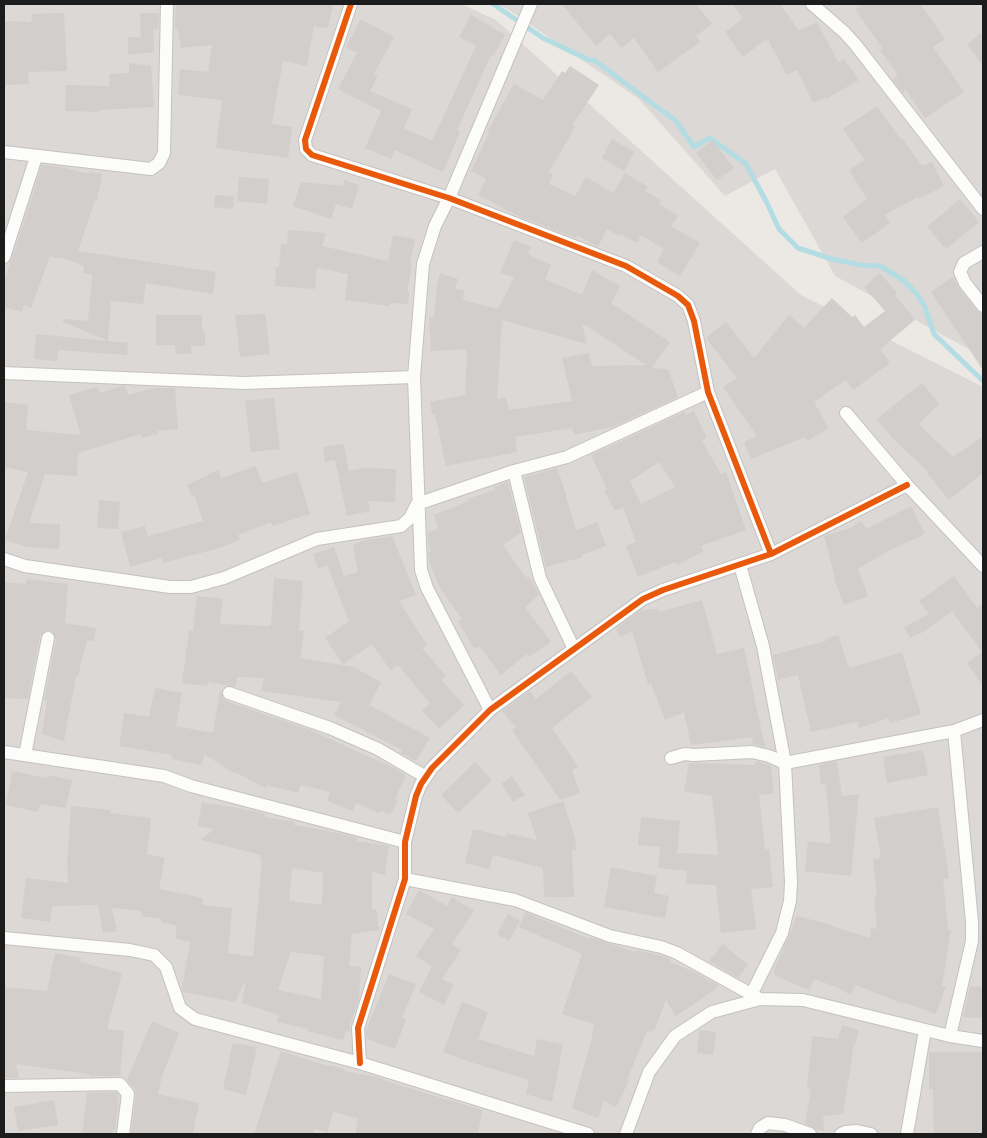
<!DOCTYPE html>
<style>
body{margin:0}
#map{position:relative;width:987px;height:1138px;overflow:hidden;background:#ece8e4;font-family:"Titillium Web",sans-serif}
canvas{display:block}
.frame{position:absolute;inset:0;border:5px solid #1c1c1c;pointer-events:none}
</style>
<div id="map">
<canvas width="987" height="1138"></canvas>
<div class="frame"></div>
</div>
<script>
const c = document.querySelector('canvas').getContext('2d');
c.lineJoin = 'round';
function paint(path, color) { c.fillStyle = color; c.fill(path, 'evenodd'); }
const poly = rows => new Path2D(rows.map(r => 'M' + r).join(''));
function trace(path, color, width, dash) { c.strokeStyle = color; c.lineWidth = width; c.lineCap = dash ? 'butt' : 'round'; c.setLineDash(dash || []); c.stroke(path); }
paint(poly([
 [4,4,461,4,496,20,801,295,983,387,983,1134,4,1134],
 [497,4,983,4,983,357,835,276,775,169,725,196,639,99,509,10]
]), '#dbd8d6');
trace(poly([
 [493,4,543,38,589,60,594,60,676,121,694,147,710,138,746,164,767,203,779,229,798,248,832,259,860,265,880,266,903,280,916,293,925,307,934,334,983,381]
]), '#b4dce3', 5);
paint(poly([
 [176,4,333,4,328,28,314,26,307,66,283,61,272,124,292,127,288,158,216,148,222,100,178,95,180,69,208,72,212,45,181,48,178,29,175,29],
 [562,4,696,4,712,24,696,36,700,42,658,72,634,38,621,48,610,34,596,46],
 [732,4,780,4,799,31,817,22,838,62,844,59,859,80,826,99,825,97,813,103,797,70,787,75,768,40,766,41,765,40,743,57,725,32,743,18],
 [863,4,920,4,945,39,933,47,964,92,925,118,906,90,903,93,893,80,898,75,880,50,883,49,855,9],
 [64,13,67,71,28,72,29,84,4,85,4,21,32,22,31,14],
 [140,13,159,13,158,29,153,29,154,52,128,55,128,37,141,37],
 [471,15,505,35,493,56,491,55,457,130,460,132,443,172,395,150,391,159,365,148,381,111,338,89,357,53,346,47,361,19,394,37,374,74,378,76,370,91,412,109,404,128,432,141,476,46,459,37],
 [983,32,983,66,967,44],
 [129,63,151,66,154,107,99,110,99,112,65,111,66,85,110,86,109,74,129,73],
 [570,66,599,85,572,125,575,127,549,172,553,174,549,184,575,196,586,177,613,193,625,173,648,187,645,191,661,200,659,204,678,216,671,226,700,243,680,276,657,262,664,249,641,235,637,243,620,234,619,236,607,229,598,247,577,235,576,238,516,215,478,195,486,179,471,171,489,133,487,132,514,84,543,100,562,71,565,73],
 [877,106,901,140,903,139,922,166,932,162,944,186,919,199,918,197,884,215,890,223,862,243,843,217,867,199,849,170,865,160,843,129],
 [612,139,634,152,624,171,602,158],
 [712,140,734,168,717,180,696,153],
 [42,165,62,167,89,174,89,172,102,174,97,201,95,200,78,251,216,272,213,294,146,283,143,304,111,301,108,341,63,322,63,319,88,321,92,275,83,273,84,266,61,257,60,259,50,256,31,308,24,305,22,312,4,307,4,280,17,244],
 [239,177,269,179,267,204,237,201],
 [344,180,359,185,352,209,336,204,331,219,293,206,301,182,343,186],
 [215,195,234,196,233,209,214,207],
 [960,199,979,222,946,249,927,227],
 [288,230,326,233,322,246,388,261,393,235,415,239,410,265,412,266,407,291,409,292,408,304,390,303,389,306,345,300,348,274,317,268,315,289,275,286,276,267,279,267,281,244,287,244],
 [514,240,531,247,528,254,551,265,545,279,582,295,592,270,620,286,611,303,670,342,652,368,668,369,678,397,615,426,574,435,572,428,515,437,517,452,446,466,435,414,432,415,430,402,465,395,467,349,431,351,429,317,434,317,437,285,440,273,458,279,455,289,464,290,463,300,498,309,514,277,500,273],
 [502,320,587,344,582,323,646,365,592,366,589,353,562,358,572,401,509,410,506,397,497,399],
 [880,273,897,293,895,295,915,320,880,349,890,363,853,390,846,380,814,402,829,428,807,441,805,437,751,459,744,442,757,436,723,387,737,378,706,338,726,322,754,358,789,315,804,328,832,298,852,317,855,315,864,327,885,311,864,287],
 [953,277,959,288,977,311,983,314,983,370,931,292],
 [265,314,270,354,240,357,235,315],
 [156,315,202,315,202,331,205,331,205,346,191,346,191,354,176,354,175,345,156,345],
 [36,334,128,343,127,355,59,350,57,361,34,359],
 [922,383,939,404,918,424,953,457,983,436,983,473,949,500,927,473,929,472,893,439,877,419],
 [121,386,125,386,128,395,154,388,175,388,178,429,157,431,158,434,142,438,141,434,78,453,77,476,45,474,29,523,60,524,59,549,27,547,5,540,28,472,4,467,4,402,28,405,26,430,81,435,69,395,98,387,100,393],
 [274,398,280,449,251,452,245,401],
 [694,411,707,438,702,441,721,474,726,472,746,530,701,546,704,551,677,565,675,562,638,577,626,546,636,542,623,507,615,511,604,491,607,489,591,455,684,412,686,415],
 [659,462,675,487,641,504,630,481],
 [344,444,349,471,363,468,396,469,395,502,368,501,370,511,347,516,335,460,325,462,323,447],
 [256,466,262,483,297,472,310,514,272,526,271,522,238,535,240,540,216,549,163,563,162,558,130,567,121,532,145,526,148,536,203,521,194,495,192,496,187,485,218,470,221,478],
 [557,468,567,497,566,497,576,530,597,522,606,546,582,555,583,557,546,567,524,477],
 [508,482,521,533,503,545,526,578,528,576,532,581,539,595,525,607,551,642,529,657,527,654,501,675,479,646,474,649,458,621,462,619,440,588,429,562,428,552,431,551,428,544,428,533,438,528,434,515,468,501,467,499,495,490,494,487],
 [99,500,120,502,118,529,97,528],
 [911,506,925,534,888,551,858,569,868,596,844,605,834,578,835,578,824,536,850,528,861,521,866,529],
 [392,536,416,595,399,601,427,645,422,648,446,676,441,680,464,705,439,729,422,710,430,703,398,665,390,670,372,644,343,664,325,638,349,621,327,565,318,568,313,554,334,547,344,576,358,572,353,545,364,540],
 [954,576,977,608,983,604,983,686,967,663,982,652,952,611,923,632,910,638,904,627,929,614,919,601],
 [274,578,303,581,299,630,304,631,300,658,353,667,381,682,369,705,430,738,416,761,401,753,402,750,334,715,341,702,262,691,264,678,237,677,236,687,208,682,207,686,182,683,189,631,193,631,197,596,223,599,220,624,269,626,271,625],
 [27,579,68,584,65,623,96,628,94,641,87,640,78,676,76,676,64,741,42,734,47,700,44,700,56,640,53,632,46,630,40,636,28,699,4,698,4,582,26,584],
 [702,600,717,654,744,648,765,747,753,744,752,737,691,745,684,712,665,720,651,683,648,684,632,631,621,637,616,629,641,610,658,609,659,612],
 [838,635,848,666,849,665,850,668,902,652,921,714,890,723,889,718,859,728,857,722,811,732,798,675,778,680,773,655,826,641,825,639],
 [571,671,592,697,552,728,578,766,572,771,580,793,560,800,512,730,516,727,502,711,530,691,536,699],
 [155,688,182,693,176,726,213,733,220,689,223,698,226,701,308,729,394,768,406,775,395,799,398,800,390,815,380,810,379,813,356,803,353,811,327,801,330,792,301,785,298,793,267,785,266,788,235,772,234,773,204,754,202,765,171,759,172,755,119,746,124,713,149,717],
 [923,750,928,775,887,783,883,757],
 [756,761,771,766,774,793,759,795,765,849,769,849,773,887,751,889,756,929,721,933,716,885,686,884,687,871,658,868,660,847,638,845,641,817,680,821,677,853,718,855,712,796,684,791,689,763,755,765],
 [837,761,842,796,859,794,851,876,805,871,808,841,831,844,826,784,821,785,819,765],
 [475,762,492,780,458,813,441,795],
 [12,771,47,778,48,775,72,780,66,808,40,804,38,812,6,805],
 [512,776,525,795,513,802,501,784],
 [563,801,575,838,576,850,572,850,574,897,544,897,543,868,493,855,489,869,465,863,473,829,506,837,507,833,537,840,528,813],
 [202,802,238,808,265,814,265,817,295,822,294,825,339,833,358,838,357,841,389,846,385,875,372,872,372,909,376,909,379,930,352,934,349,966,361,967,359,999,350,1026,350,1032,346,1031,343,1040,308,1031,309,1029,277,1022,279,1015,242,1003,246,980,235,1002,183,992,182,989,190,942,175,938,177,926,161,922,162,919,142,916,142,911,112,908,117,931,103,933,98,905,52,906,50,922,21,918,26,878,68,883,67,863,71,806,111,810,110,813,151,818,147,854,165,858,159,889,203,898,202,905,232,908,228,953,253,957,262,861,260,861,261,855,201,840,214,829,198,826],
 [292,868,323,873,322,905,289,901],
 [291,952,324,956,321,999,278,990],
 [938,807,949,878,943,879,948,930,951,930,942,986,946,986,936,1014,903,1002,903,1004,856,985,850,995,839,988,814,979,809,990,774,975,774,970,789,936,797,916,832,925,831,926,870,938,871,928,877,929,874,896,877,896,873,859,881,858,874,818],
 [611,867,657,876,654,893,669,896,665,918,604,907],
 [419,890,447,906,452,897,474,911,452,944,461,950,442,979,454,985,444,1005,419,992,432,966,416,956,434,929,406,914],
 [525,912,589,939,590,937,635,952,636,950,659,955,671,960,670,962,692,971,718,985,714,990,676,1016,666,1000,655,1029,651,1032,647,1031,627,1080,629,1081,616,1107,604,1101,598,1118,572,1108,591,1041,594,1024,562,1014,582,954,519,927],
 [508,914,520,921,509,941,497,934],
 [723,944,748,965,738,978,709,961],
 [55,953,81,958,80,962,122,973,107,1029,124,1031,120,1076,89,1076,89,1074,16,1064,19,1078,4,1078,4,987,47,991],
 [389,974,416,984,402,1018,406,1019,395,1049,367,1039,366,1031],
 [970,986,983,987,983,1018,963,1017],
 [462,1002,488,1012,478,1039,534,1056,537,1039,563,1044,552,1102,526,1094,529,1080,470,1062,443,1052],
 [152,1021,179,1033,162,1076,158,1094,199,1103,193,1134,131,1133,136,1095,135,1089,127,1080],
 [842,1025,859,1030,855,1045,854,1044,843,1114,823,1116,824,1131,817,1130,805,1124,811,1089,807,1088,812,1036,838,1039],
 [699,1030,716,1032,713,1055,697,1053],
 [233,1043,257,1047,246,1095,223,1089],
 [281,1051,317,1063,345,1069,344,1071,377,1077,383,1079,382,1080,482,1110,478,1134,355,1134,358,1118,333,1112,328,1132,314,1129,314,1134,254,1134],
 [929,1052,983,1052,983,1134,934,1134,933,1089,929,1089],
 [116,1092,118,1094,117,1106,119,1100,115,1130,113,1130,112,1134,82,1134,87,1093],
 [54,1100,58,1125,18,1131,14,1107]
]), '#d2cecb');
const street = poly([
 [351,4,305,140,306,149,312,155,449,198,626,266,678,296,688,305,694,321,708,392,771,554],
 [812,4,844,32,855,44,983,209],
 [4,152,151,169,159,163,164,153,167,4],
 [983,252,964,263,960,272,965,283,983,306],
 [4,257,36,157],
 [4,373,244,383,414,377],
 [846,413,907,485,983,566],
 [514,471,540,578,574,649],
 [4,559,25,566,170,587,191,587,224,578,317,539,401,526,410,518,417,504,514,471,567,457,708,392],
 [740,565,763,646,785,763,791,882,790,901,782,933,751,995],
 [229,693,330,728,378,749,426,777],
 [490,710,427,588,421,570,414,377,423,264,435,226,449,198,531,4],
 [4,752,164,776,191,786,405,842],
 [25,755,48,638],
 [671,758,685,754,693,755,752,752,769,756,785,763,954,731,983,720],
 [405,879,515,900,610,936,661,947,677,953,758,998],
 [4,938,130,950,154,955,166,967,180,1008,195,1019,360,1063,588,1134],
 [950,1036,972,941,972,922,954,731],
 [360,1063,358,1028,405,879,405,842,416,796,421,784,432,768,490,710,643,599,663,590,771,554,907,485],
 [4,1086,120,1084,128,1094,123,1134],
 [626,1134,649,1072,675,1036,712,1012,760,999,803,1000,950,1036,983,1041],
 [757,1134,760,1128,768,1123,785,1125,810,1134],
 [841,1134,845,1132,857,1131,871,1134],
 [907,1134,925,1030]
]);
trace(street, '#c4c2c0', 14);
trace(street, '#fcfcfb', 12);
trace(poly([
 [351,4,305,140,306,149,312,155,449,198,626,266,678,296,688,305,694,321,708,392,771,554],
 [360,1063,358,1028,405,879,405,842,416,796,421,784,432,768,490,710,643,599,663,590,771,554,907,485]
]), '#e8590c', 6);
</script>
